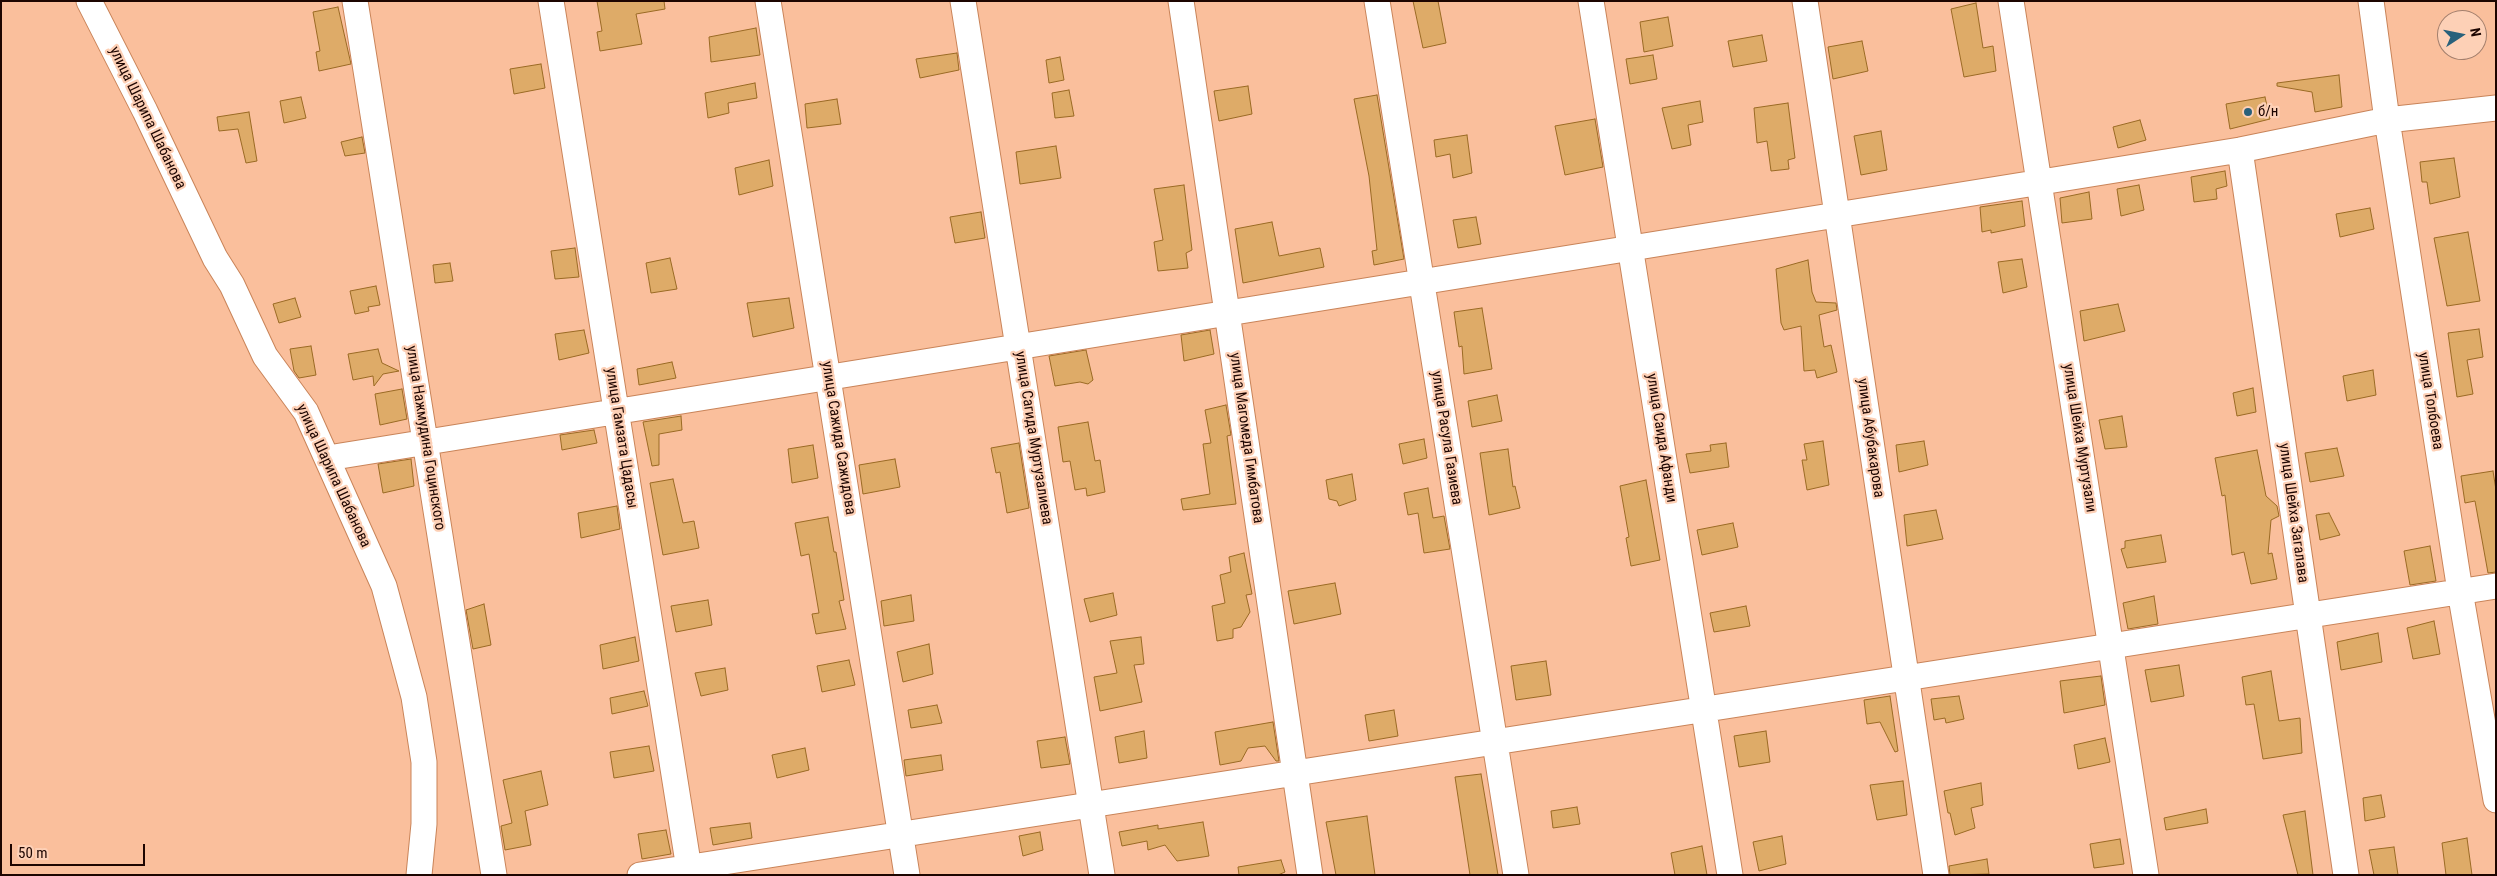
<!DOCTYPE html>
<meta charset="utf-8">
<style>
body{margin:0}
#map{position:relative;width:2497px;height:876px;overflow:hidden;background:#fabf9c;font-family:"Roboto Condensed",sans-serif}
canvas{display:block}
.frame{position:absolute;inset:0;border:2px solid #1d0500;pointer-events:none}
.north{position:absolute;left:2437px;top:10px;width:50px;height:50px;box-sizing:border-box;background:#fdd0b6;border:1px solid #a37f6d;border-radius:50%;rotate:79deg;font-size:14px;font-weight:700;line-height:20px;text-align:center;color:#1d0500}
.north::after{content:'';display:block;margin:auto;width:18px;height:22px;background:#29617b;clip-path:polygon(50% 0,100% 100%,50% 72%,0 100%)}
.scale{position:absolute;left:10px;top:844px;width:135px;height:22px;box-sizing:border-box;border:2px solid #1d0500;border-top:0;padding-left:6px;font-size:15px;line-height:18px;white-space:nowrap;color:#1d0500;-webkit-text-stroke:4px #fdd0b6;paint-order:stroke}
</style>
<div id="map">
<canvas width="2497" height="876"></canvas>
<div class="frame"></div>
<div class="north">N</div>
<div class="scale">50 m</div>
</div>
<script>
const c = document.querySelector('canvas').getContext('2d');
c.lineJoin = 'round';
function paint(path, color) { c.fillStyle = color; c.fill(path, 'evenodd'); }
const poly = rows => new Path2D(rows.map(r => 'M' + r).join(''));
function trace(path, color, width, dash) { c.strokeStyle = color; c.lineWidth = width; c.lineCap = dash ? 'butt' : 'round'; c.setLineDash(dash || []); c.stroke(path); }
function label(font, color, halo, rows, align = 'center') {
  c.font = font + ' "Roboto Condensed",sans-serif'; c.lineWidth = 4.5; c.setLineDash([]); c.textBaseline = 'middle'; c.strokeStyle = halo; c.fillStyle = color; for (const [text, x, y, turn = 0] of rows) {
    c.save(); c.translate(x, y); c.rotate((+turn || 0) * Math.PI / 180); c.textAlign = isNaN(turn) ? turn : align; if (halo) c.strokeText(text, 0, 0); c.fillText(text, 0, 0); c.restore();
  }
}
const building = poly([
 [597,1,664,1,665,9,636,14,642,44,600,51,597,32,602,31,597,1],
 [1413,1,1438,1,1446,43,1423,48,1413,1],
 [1976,3,1983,48,1993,46,1996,71,1964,77,1951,9,1976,3],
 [338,7,351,64,319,71,316,52,320,51,313,12,338,7],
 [1668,17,1673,46,1644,52,1640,22,1668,17],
 [756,28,760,55,711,62,709,37,756,28],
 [1762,35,1767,61,1733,67,1728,41,1762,35],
 [1862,41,1868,71,1833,79,1828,47,1862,41],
 [957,53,959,70,920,78,916,59,957,53],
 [1653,55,1657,79,1630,84,1626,59,1653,55],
 [1060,57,1064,80,1049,83,1046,60,1060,57],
 [541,64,545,88,514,94,510,69,541,64],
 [2339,75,2342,107,2315,112,2312,92,2277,86,2277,83,2339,75],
 [755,83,757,98,728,103,729,113,708,118,705,93,755,83],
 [1248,86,1252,114,1219,121,1214,91,1248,86],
 [1069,90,1074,116,1055,118,1052,93,1069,90],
 [1377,95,1404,259,1374,265,1372,251,1377,250,1369,176,1354,99,1377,95],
 [301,97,306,118,284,123,280,101,301,97],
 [2265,97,2270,119,2230,129,2226,104,2265,97],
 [837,99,841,124,807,128,805,104,837,99],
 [1700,101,1703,122,1688,125,1691,145,1672,149,1662,108,1700,101],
 [1788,103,1795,158,1788,160,1789,169,1771,171,1767,141,1757,143,1754,108,1788,103],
 [249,112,257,161,246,163,238,129,219,131,217,117,249,112],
 [1595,119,1603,167,1565,175,1555,126,1595,119],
 [2140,120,2146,140,2118,148,2113,127,2140,120],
 [1881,131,1887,170,1861,175,1854,136,1881,131],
 [1467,135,1472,173,1453,178,1450,154,1436,157,1434,140,1467,135],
 [362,137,365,153,345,156,341,142,362,137],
 [1056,146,1061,178,1020,184,1016,152,1056,146],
 [2454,158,2460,197,2430,204,2427,182,2422,182,2420,162,2454,158],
 [769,160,773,186,739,195,735,168,769,160],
 [2225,171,2227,186,2216,189,2217,199,2194,202,2191,177,2225,171],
 [1184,185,1192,250,1186,253,1188,268,1158,271,1154,242,1163,240,1154,189,1184,185],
 [2139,185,2144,210,2121,216,2117,189,2139,185],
 [2089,192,2092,219,2062,223,2060,198,2089,192],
 [2022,201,2025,226,1991,233,1991,230,1982,232,1980,207,2022,201],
 [2370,208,2374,229,2340,237,2336,214,2370,208],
 [981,212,985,238,955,243,950,217,981,212],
 [1476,217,1481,244,1458,248,1453,220,1476,217],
 [1272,222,1279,256,1320,248,1324,267,1243,283,1235,229,1272,222],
 [2468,232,2480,301,2447,306,2434,238,2468,232],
 [575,248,579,277,555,279,551,251,575,248],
 [670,258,677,289,651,293,646,263,670,258],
 [2022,259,2027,287,2003,293,1998,262,2022,259],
 [1808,260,1812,292,1816,302,1836,303,1837,310,1819,315,1824,347,1831,345,1837,372,1817,378,1815,370,1804,371,1801,326,1784,330,1781,323,1776,269,1808,260],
 [450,263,453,281,435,283,433,265,450,263],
 [376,286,380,305,368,307,369,311,355,314,350,291,376,286],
 [295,298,301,317,279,323,273,304,295,298],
 [789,298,794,328,753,337,747,303,789,298],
 [2118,304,2125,331,2084,341,2080,311,2118,304],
 [1482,308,1492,369,1464,374,1462,346,1459,347,1454,312,1482,308],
 [2479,329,2483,357,2467,360,2473,394,2457,397,2448,333,2479,329],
 [584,330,589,353,559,360,555,334,584,330],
 [1210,330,1214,354,1184,361,1181,335,1210,330],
 [311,346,316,375,299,378,294,371,290,349,311,346],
 [378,349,382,363,399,371,383,374,374,386,373,376,353,380,348,354,378,349],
 [1086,350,1093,380,1088,384,1080,382,1055,386,1049,356,1086,350],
 [672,362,676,378,639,385,637,369,672,362],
 [2373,370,2376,395,2347,401,2343,376,2373,370],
 [2253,388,2256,412,2237,416,2233,393,2253,388],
 [402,389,407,419,380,425,375,394,402,389],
 [1497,395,1502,421,1472,427,1468,401,1497,395],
 [1226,405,1231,435,1227,436,1236,504,1183,510,1181,499,1210,494,1203,444,1211,443,1205,410,1226,405],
 [681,416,682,430,659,434,659,465,652,466,643,422,681,416],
 [2122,416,2127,447,2105,449,2099,420,2122,416],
 [1088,422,1095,461,1100,460,1105,492,1087,496,1086,488,1075,490,1070,461,1063,462,1058,427,1088,422],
 [594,430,597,443,562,450,560,435,594,430],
 [1424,439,1427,458,1403,464,1399,444,1424,439],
 [1823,441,1829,485,1807,490,1802,460,1807,460,1804,444,1823,441],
 [1924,441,1928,465,1899,472,1896,445,1924,441],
 [1019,443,1029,508,1007,513,1000,472,996,473,991,448,1019,443],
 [1726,443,1729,467,1690,473,1686,454,1711,451,1710,445,1726,443],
 [813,445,818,478,792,483,788,449,813,445],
 [2337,448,2344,476,2310,482,2305,453,2337,448],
 [1508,449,1513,487,1515,486,1520,508,1489,515,1480,453,1508,449],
 [2257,450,2266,496,2277,506,2279,516,2271,520,2268,554,2272,553,2277,579,2251,584,2244,552,2232,555,2225,495,2222,496,2215,458,2257,450],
 [411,459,414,486,383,493,378,464,411,459],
 [895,459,900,487,863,494,859,465,895,459],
 [2493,471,2496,490,2496,572,2488,573,2475,501,2465,503,2461,476,2493,471],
 [1352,474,1356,500,1339,506,1337,501,1329,499,1326,480,1352,474],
 [673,479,683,523,694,521,699,548,663,555,650,483,673,479],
 [1646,480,1660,560,1631,566,1626,538,1629,537,1620,486,1646,480],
 [1428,488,1433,518,1444,516,1450,549,1424,553,1418,513,1408,515,1404,493,1428,488],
 [617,506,620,529,581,538,578,513,617,506],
 [1936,510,1943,539,1907,546,1904,515,1936,510],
 [2329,513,2340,535,2320,540,2316,515,2329,513],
 [828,517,834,552,836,552,844,600,839,601,846,629,816,634,812,614,819,613,809,554,801,556,795,523,828,517],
 [1733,523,1738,547,1702,555,1697,530,1733,523],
 [2161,535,2166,562,2127,568,2121,549,2125,548,2125,541,2161,535],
 [2430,546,2436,581,2410,585,2404,551,2430,546],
 [1244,553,1252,594,1246,595,1250,612,1241,627,1233,629,1233,638,1217,641,1212,606,1225,603,1220,575,1231,572,1229,557,1244,553],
 [1335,583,1341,614,1294,624,1288,591,1335,583],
 [1113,593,1117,615,1090,622,1084,599,1113,593],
 [911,595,914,621,884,626,881,601,911,595],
 [2154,596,2158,624,2128,629,2123,603,2154,596],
 [708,600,712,625,676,632,671,606,708,600],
 [484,604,491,645,473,649,466,610,484,604],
 [1746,606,1750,626,1714,632,1710,613,1746,606],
 [2434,621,2440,654,2413,659,2407,628,2434,621],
 [2378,633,2382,662,2341,670,2337,642,2378,633],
 [635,637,639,661,603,669,600,645,635,637],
 [1141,637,1144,664,1134,665,1142,702,1100,711,1094,677,1117,673,1110,641,1141,637],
 [929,644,933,674,903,682,897,652,929,644],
 [849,660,855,685,822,692,817,666,849,660],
 [1546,661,1551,695,1516,700,1511,666,1546,661],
 [2179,665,2184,696,2151,702,2145,670,2179,665],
 [725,668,728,690,701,696,695,673,725,668],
 [2271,671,2279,721,2300,718,2302,753,2263,759,2254,704,2246,705,2242,677,2271,671],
 [2101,676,2105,705,2064,713,2060,681,2101,676],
 [644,691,648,706,612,714,610,698,644,691],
 [1890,696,1898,751,1895,752,1880,722,1867,724,1864,700,1890,696],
 [1959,696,1964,719,1946,723,1945,718,1934,720,1931,699,1959,696],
 [937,705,942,723,911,728,908,710,937,705],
 [1394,710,1398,736,1369,741,1365,715,1394,710],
 [1273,722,1279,761,1276,761,1265,746,1248,748,1241,761,1220,765,1215,732,1273,722],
 [1144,731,1147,758,1119,763,1115,737,1144,731],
 [1766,731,1770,762,1739,767,1734,736,1766,731],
 [1065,737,1070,764,1041,768,1037,741,1065,737],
 [2105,738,2110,762,2078,769,2074,745,2105,738],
 [649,746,654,771,614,778,610,752,649,746],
 [805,748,809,770,777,778,772,755,805,748],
 [941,755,943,770,906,776,904,760,941,755],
 [541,771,548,805,525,811,531,845,505,850,501,826,512,823,503,780,541,771],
 [1481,774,1490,827,1498,875,1470,875,1455,777,1481,774],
 [1903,781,1907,815,1877,820,1870,785,1903,781],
 [1981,783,1983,805,1971,808,1975,828,1955,835,1950,813,1948,813,1944,791,1981,783],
 [2381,795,2385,817,2365,821,2363,798,2381,795],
 [1577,807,1580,824,1553,828,1551,811,1577,807],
 [2206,809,2208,823,2166,830,2164,818,2206,809],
 [2305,811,2313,875,2298,875,2283,815,2305,811],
 [1367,816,1375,875,1336,875,1326,822,1367,816],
 [1203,822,1209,856,1177,861,1165,845,1148,850,1147,841,1122,846,1119,832,1158,825,1158,829,1203,822],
 [750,823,752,838,713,845,710,828,750,823],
 [666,830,671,854,642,859,638,834,666,830],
 [1040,832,1043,850,1023,856,1019,836,1040,832],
 [1782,836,1786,864,1759,871,1753,842,1782,836],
 [2467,838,2472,875,2446,875,2442,843,2467,838],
 [2120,839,2124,864,2094,868,2090,844,2120,839],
 [1702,846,1707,875,1675,875,1671,853,1702,846],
 [2394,847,2398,875,2374,875,2369,850,2394,847],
 [1987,859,1989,874,1950,875,1949,866,1987,859],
 [1281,860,1285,872,1278,875,1239,875,1238,867,1281,860]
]);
paint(building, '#deab68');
trace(building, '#9a6a24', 1);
const minor = poly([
 [89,1,145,111,215,258,232,285,265,356,306,412,384,586,414,697,424,762,424,824,419,875],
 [355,1,494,875],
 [551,1,690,875],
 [768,1,907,875],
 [963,1,1102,875],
 [1181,1,1310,875],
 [1377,1,1516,875],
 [1591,1,1730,875],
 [1805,1,1936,875],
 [2011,1,2146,875],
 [2371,1,2387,120,2460,591,2496,800],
 [2240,150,2346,875],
 [328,458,2240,150,2387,120,2496,108],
 [640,875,2496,586]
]);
trace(minor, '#c98459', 27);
trace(minor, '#fff', 25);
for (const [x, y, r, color] of [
 [2248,112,5,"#29617b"]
]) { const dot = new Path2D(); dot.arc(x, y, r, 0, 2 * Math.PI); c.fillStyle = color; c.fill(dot); trace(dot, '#fdd0b6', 2); }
label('15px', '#1d0500', '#fdd0b6', [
 ["б/н",2258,112]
], 'left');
label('15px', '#1d0500', '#fdd0b6', [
 ["улица Шарипа Шабанова",147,118,64],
 ["улица Толбоева",2430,401,81],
 ["улица Нажмудина Гоцинского",425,438,81],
 ["улица Гамзата Цадасы",621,438,81],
 ["улица Сажида Сажидова",838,438,81],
 ["улица Сагида Муртузалиева",1033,438,81],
 ["улица Магомеда Гимбатова",1246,438,82],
 ["улица Расула Газиева",1446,438,81],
 ["улица Саида Афанди",1661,438,81],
 ["улица Абубакарова",1870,438,82],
 ["улица Шейха Муртузали",2079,438,81],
 ["улица Шарипа Шабанова",333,476,65],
 ["улица Шейха Загалава",2293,513,82]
]);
</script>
